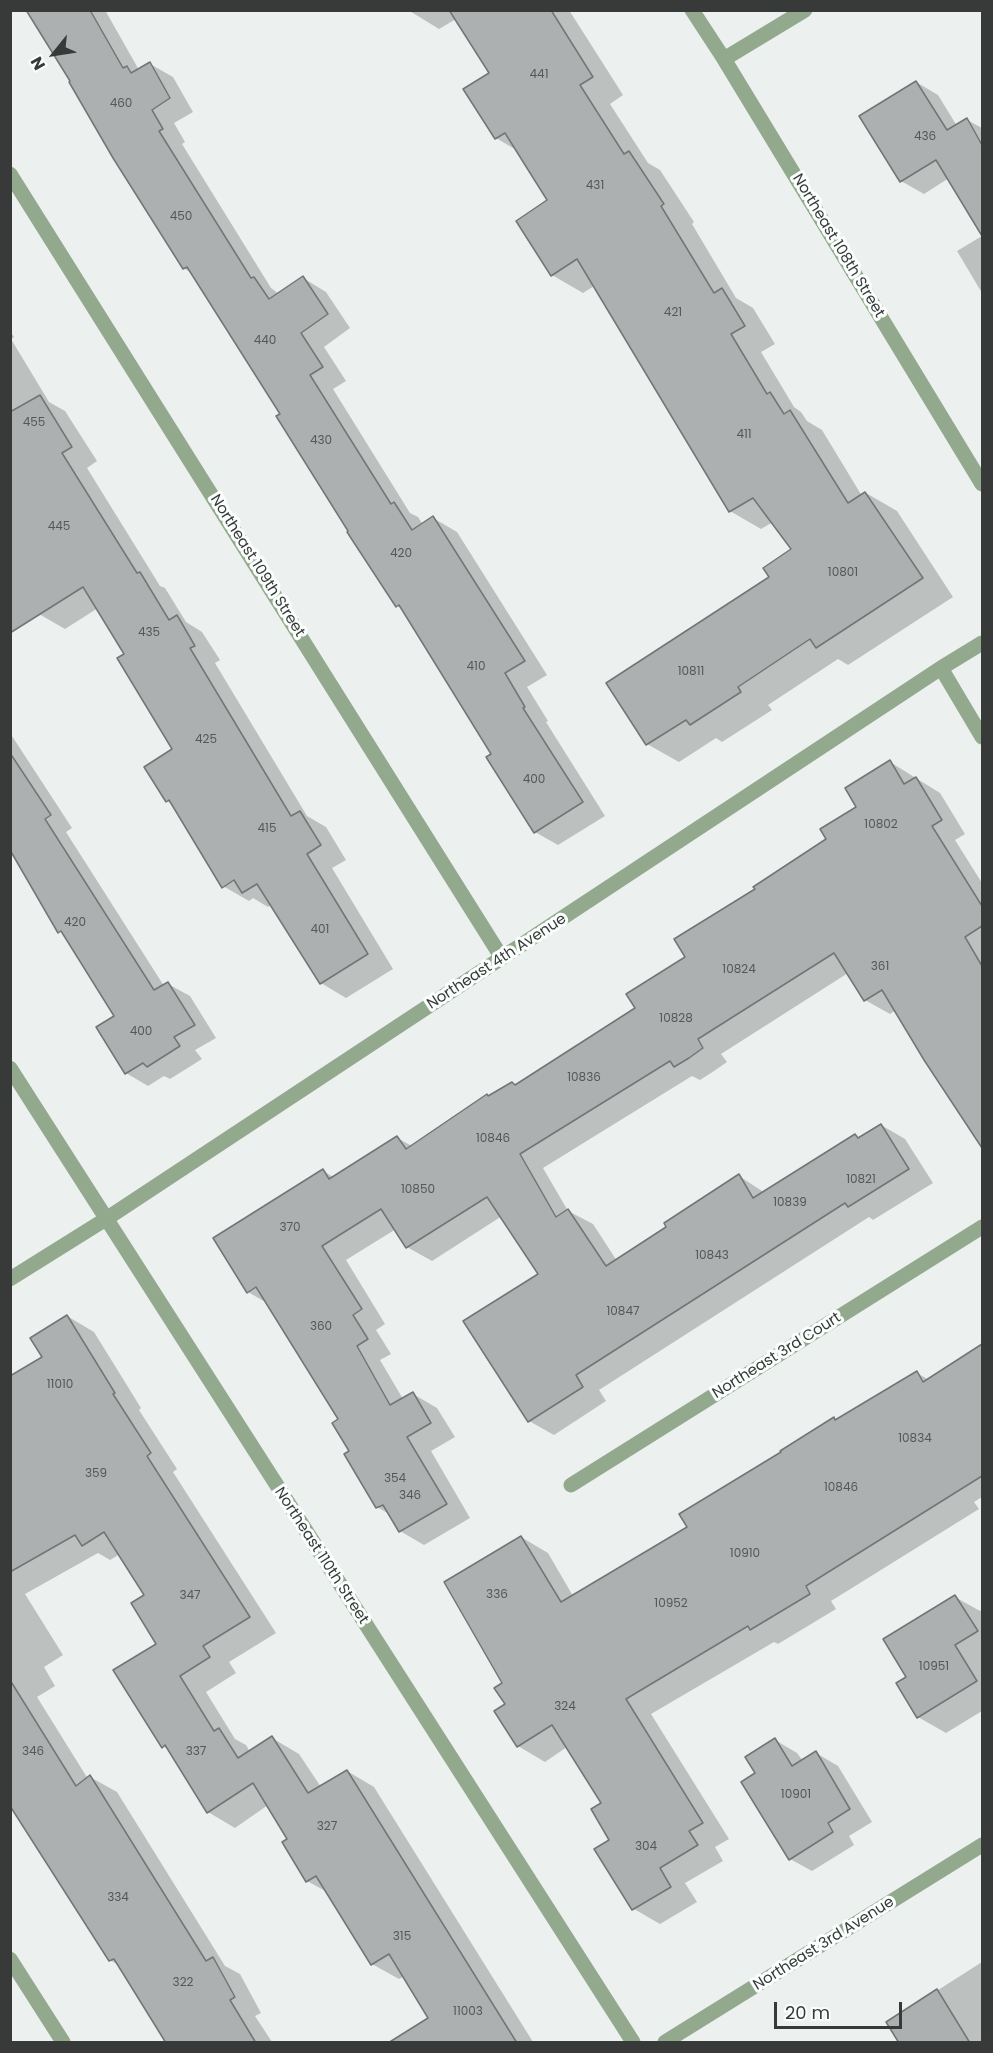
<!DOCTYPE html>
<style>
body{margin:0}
#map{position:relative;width:993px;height:2053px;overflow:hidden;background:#ecf0ef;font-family:Poppins,sans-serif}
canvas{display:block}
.frame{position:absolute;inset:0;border:12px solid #383a39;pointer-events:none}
.north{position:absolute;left:24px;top:24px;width:60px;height:60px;-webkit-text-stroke:4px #fafefc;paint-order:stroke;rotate:240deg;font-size:16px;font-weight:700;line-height:24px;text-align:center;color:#383a39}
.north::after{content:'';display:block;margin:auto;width:21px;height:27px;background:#383a39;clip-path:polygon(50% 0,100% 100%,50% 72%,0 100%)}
.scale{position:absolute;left:774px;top:2002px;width:128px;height:27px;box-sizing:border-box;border:3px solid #383a39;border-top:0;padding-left:8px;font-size:18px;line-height:21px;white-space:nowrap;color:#383a39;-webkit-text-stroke:4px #fafefc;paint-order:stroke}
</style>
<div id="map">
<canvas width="993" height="2053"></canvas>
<div class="frame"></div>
<div class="north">N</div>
<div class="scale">20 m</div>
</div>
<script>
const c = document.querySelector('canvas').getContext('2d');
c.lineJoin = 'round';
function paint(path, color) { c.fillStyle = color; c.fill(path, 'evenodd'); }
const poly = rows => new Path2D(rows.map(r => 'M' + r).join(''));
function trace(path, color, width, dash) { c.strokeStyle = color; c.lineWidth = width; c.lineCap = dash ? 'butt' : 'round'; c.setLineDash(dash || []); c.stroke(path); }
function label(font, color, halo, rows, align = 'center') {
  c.font = font + ' Poppins,sans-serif'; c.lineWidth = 6; c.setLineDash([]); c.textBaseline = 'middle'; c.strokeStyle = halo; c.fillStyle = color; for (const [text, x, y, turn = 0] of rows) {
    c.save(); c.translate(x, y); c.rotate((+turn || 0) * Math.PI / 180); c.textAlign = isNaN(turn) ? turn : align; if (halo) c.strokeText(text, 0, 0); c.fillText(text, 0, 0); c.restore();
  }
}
paint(poly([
 [27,10,105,10,139,70,150,64,173,77,193,112,174,123,185,142,182,144,271,288,279,294,303,278,326,292,350,328,324,347,346,381,333,389,410,513,418,517,423,525,433,518,457,532,547,675,527,687,548,721,546,722,605,816,558,845,535,832,493,755,404,610,397,606,282,414,194,275,184,268],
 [408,10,569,10,623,95,610,104,648,163,660,170,694,222,692,224,736,298,753,308,775,344,761,352,794,407,801,412,807,421,822,430,862,496,866,493,897,511,953,597,848,665,838,659,768,705,772,710,722,742,716,738,679,762,647,744,608,684,771,577,793,549,773,522,761,529,730,511,594,286,583,293,552,275,550,201,518,151,496,138,491,73,456,19,439,29],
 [916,82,938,95,957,126,967,120,982,128,982,185,972,192,949,178,924,194,901,181],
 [982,236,982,293,957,251],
 [10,331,14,337,11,339,49,402,65,411,97,461,87,468,160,586,165,588,186,622,202,632,220,660,215,663,307,816,326,827,346,860,332,868,393,969,346,998,321,983,272,905,268,907,253,898,249,901,223,886,173,805,167,801,174,750,126,655,98,608,65,629,39,614,10,567],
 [10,733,72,828,66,832,164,986,168,984,190,996,216,1038,195,1050,202,1059,170,1079,164,1076,148,1086,126,1073,116,1016,65,934,59,931,10,847],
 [890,762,940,793,965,834,955,840,982,883,982,1137,973,1131,896,1010,890,1014,865,1000,848,973,721,1054,727,1062,714,1071,700,1080,692,1076,543,1168,568,1211,593,1224,617,1261,668,1228,739,1176,765,1193,855,1136,860,1139,881,1125,905,1139,933,1183,873,1220,869,1217,599,1390,606,1401,554,1435,529,1421,540,1274,502,1216,432,1261,407,1247,396,1229,346,1260,385,1324,376,1330,391,1354,380,1360,403,1399,413,1394,437,1408,455,1437,431,1451,470,1518,424,1545,400,1531,391,1515,377,1507,351,1452,340,1420,267,1303,248,1292,323,1171,335,1178,397,1138,412,1146,513,1084,517,1086,638,1009,687,957,757,890,828,839,858,807],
 [67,1316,94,1332,141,1408,139,1410,177,1469,173,1472,276,1633,229,1662,236,1673,206,1692,235,1739,246,1745,250,1752,272,1738,299,1754,321,1787,347,1771,374,1787,533,2042,399,2042,431,2018,405,1976,399,1979,372,1964,329,1893,307,1881,289,1839,268,1805,235,1828,208,1812,169,1750,163,1746,158,1644,146,1595,120,1554,110,1560,98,1553,25,1594,63,1655,44,1667,55,1686,37,1697,88,1779,90,1777,117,1792,225,1966,240,1974,261,2013,255,2016,272,2042,168,2042,120,1966,110,1960,10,1803,10,1514,44,1358],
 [978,1349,982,1351,982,1497,974,1502,979,1509,831,1601,836,1609,778,1644,774,1642,651,1714,729,1839,715,1847,723,1861,685,1883,697,1902,660,1924,634,1909,611,1841,603,1804,567,1747,545,1762,518,1746,497,1711,507,1704,504,1684,521,1537,548,1553,573,1596,689,1527,834,1419,837,1421,917,1373,929,1380],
 [955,1597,980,1611,982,1609,982,1711,946,1733,918,1717,908,1677],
 [775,1740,797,1753,803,1761,816,1753,838,1766,872,1822,849,1836,854,1845,812,1871,790,1859],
 [982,1962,982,2042,901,2042,888,2022]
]), '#0003');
const building = poly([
 [26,10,90,10,123,68,127,66,131,73,150,62,170,98,152,110,163,129,159,131,251,278,254,277,269,299,303,276,328,314,301,333,323,367,310,375,391,504,394,502,412,530,433,516,525,661,505,673,525,707,523,708,583,802,534,833,486,757,491,754,399,605,396,607,347,532,348,531,276,416,280,414,187,267,183,269,113,158,69,82,70,81,26,10],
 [449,10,551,10,593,77,580,85,624,154,629,151,664,204,661,206,714,293,722,288,745,326,731,334,767,394,770,392,784,414,790,410,848,503,865,492,923,578,816,648,810,639,738,687,741,692,690,725,686,720,646,745,606,683,769,577,763,568,791,549,753,498,729,512,577,259,551,276,516,221,547,200,505,133,495,139,463,89,489,73,449,10],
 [916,81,947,130,967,118,982,145,982,236,936,160,900,182,859,116,916,81],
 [40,395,72,447,62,453,137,573,140,572,169,620,177,615,195,646,190,648,291,816,300,811,321,845,307,854,368,954,320,984,257,884,242,893,234,880,222,888,169,800,166,802,144,767,172,749,117,658,124,654,83,587,10,633,10,412,40,395],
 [10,753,51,815,45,819,154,990,168,982,195,1025,174,1037,180,1046,147,1067,143,1063,125,1074,96,1027,114,1016,61,931,58,933,10,850,10,753],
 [890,760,904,784,916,777,942,820,932,826,982,906,982,926,965,937,982,966,982,1148,924,1060,882,990,864,1001,834,953,698,1039,703,1048,689,1058,674,1067,670,1061,520,1154,556,1217,568,1209,606,1266,666,1227,664,1223,739,1174,753,1198,855,1134,858,1138,881,1124,909,1169,848,1207,845,1203,576,1375,583,1387,528,1422,463,1321,538,1274,487,1197,406,1248,381,1209,322,1246,362,1309,353,1315,368,1339,357,1346,390,1405,413,1392,431,1423,407,1437,447,1504,399,1532,383,1505,376,1508,344,1454,349,1451,332,1423,338,1419,256,1287,247,1293,213,1238,323,1169,329,1179,397,1136,406,1149,487,1094,488,1096,512,1082,515,1085,635,1008,626,994,685,957,674,939,755,889,753,887,826,839,820,829,856,807,845,788,890,760],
 [67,1315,115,1393,113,1394,151,1453,147,1456,250,1617,203,1646,210,1657,180,1676,214,1731,219,1728,238,1758,272,1736,308,1793,347,1770,517,2043,388,2043,428,2018,389,1954,371,1965,316,1876,306,1882,282,1842,287,1839,253,1783,207,1813,165,1745,162,1748,113,1670,156,1644,131,1603,144,1595,104,1532,82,1546,75,1535,10,1572,10,1376,42,1357,30,1338,67,1315],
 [982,1344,982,1476,806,1586,810,1594,750,1630,748,1626,626,1699,703,1823,689,1831,698,1845,660,1868,671,1887,632,1910,594,1849,609,1840,591,1809,601,1803,552,1725,517,1747,494,1711,505,1704,494,1688,502,1683,444,1582,521,1536,561,1602,687,1527,679,1514,781,1452,780,1451,834,1417,835,1420,917,1371,923,1382,982,1344],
 [955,1595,978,1631,955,1645,977,1681,917,1718,896,1683,906,1677,883,1639,955,1595],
 [10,1680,76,1786,90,1775,206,1961,213,1957,235,1997,230,2000,256,2043,166,2043,114,1959,109,1961,10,1806,10,1680],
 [775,1738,792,1766,816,1751,850,1809,828,1823,833,1832,789,1860,741,1782,755,1773,745,1757,775,1738],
 [937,1989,970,2043,899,2043,886,2022,937,1989]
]);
paint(building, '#acb0b1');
trace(building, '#717575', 1.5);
trace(poly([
 [692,10,724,59,982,484],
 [724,59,805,10],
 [10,174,502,958],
 [941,668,982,737],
 [10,1068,633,2042],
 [10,1279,106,1219,941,668,982,643],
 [571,1485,982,1227],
 [10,1959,63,2042],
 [665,2042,982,1845]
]), '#93a98d', 15);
label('12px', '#555857', null, [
 ["441",539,75],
 ["460",121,104],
 ["436",925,137],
 ["431",595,186],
 ["450",181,217],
 ["421",673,313],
 ["440",265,341],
 ["455",34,423],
 ["411",744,435],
 ["430",321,441],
 ["445",59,527],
 ["420",401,554],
 ["10801",843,573],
 ["435",149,633],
 ["410",476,667],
 ["10811",691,672],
 ["425",206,740],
 ["400",534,780],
 ["10802",881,825],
 ["415",267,829],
 ["420",75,923],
 ["401",320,930],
 ["361",880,967],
 ["10824",739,970],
 ["10828",676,1019],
 ["400",141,1032],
 ["10836",584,1078],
 ["10846",493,1139],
 ["10821",861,1180],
 ["10850",418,1190],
 ["10839",790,1203],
 ["370",290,1228],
 ["10843",712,1256],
 ["10847",623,1312],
 ["360",321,1327],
 ["11010",60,1385],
 ["10834",915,1439],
 ["359",96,1474],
 ["354",395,1479],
 ["10846",841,1488],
 ["346",410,1496],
 ["10910",745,1554],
 ["336",497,1595],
 ["347",190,1596],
 ["10952",671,1604],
 ["10951",934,1667],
 ["324",565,1707],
 ["346",33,1752],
 ["337",196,1752],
 ["10901",796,1795],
 ["327",327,1827],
 ["304",646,1847],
 ["334",118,1898],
 ["315",402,1937],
 ["322",183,1983],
 ["11003",468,2012]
]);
label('15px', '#383a39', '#fafefc', [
 ["Northeast 108th Street",838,246,59],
 ["Northeast 109th Street",257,566,58],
 ["Northeast 4th Avenue",497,962,-33],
 ["Northeast 3rd Court",777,1356,-32],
 ["Northeast 110th Street",321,1556,57],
 ["Northeast 3rd Avenue",824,1944,-32]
]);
</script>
